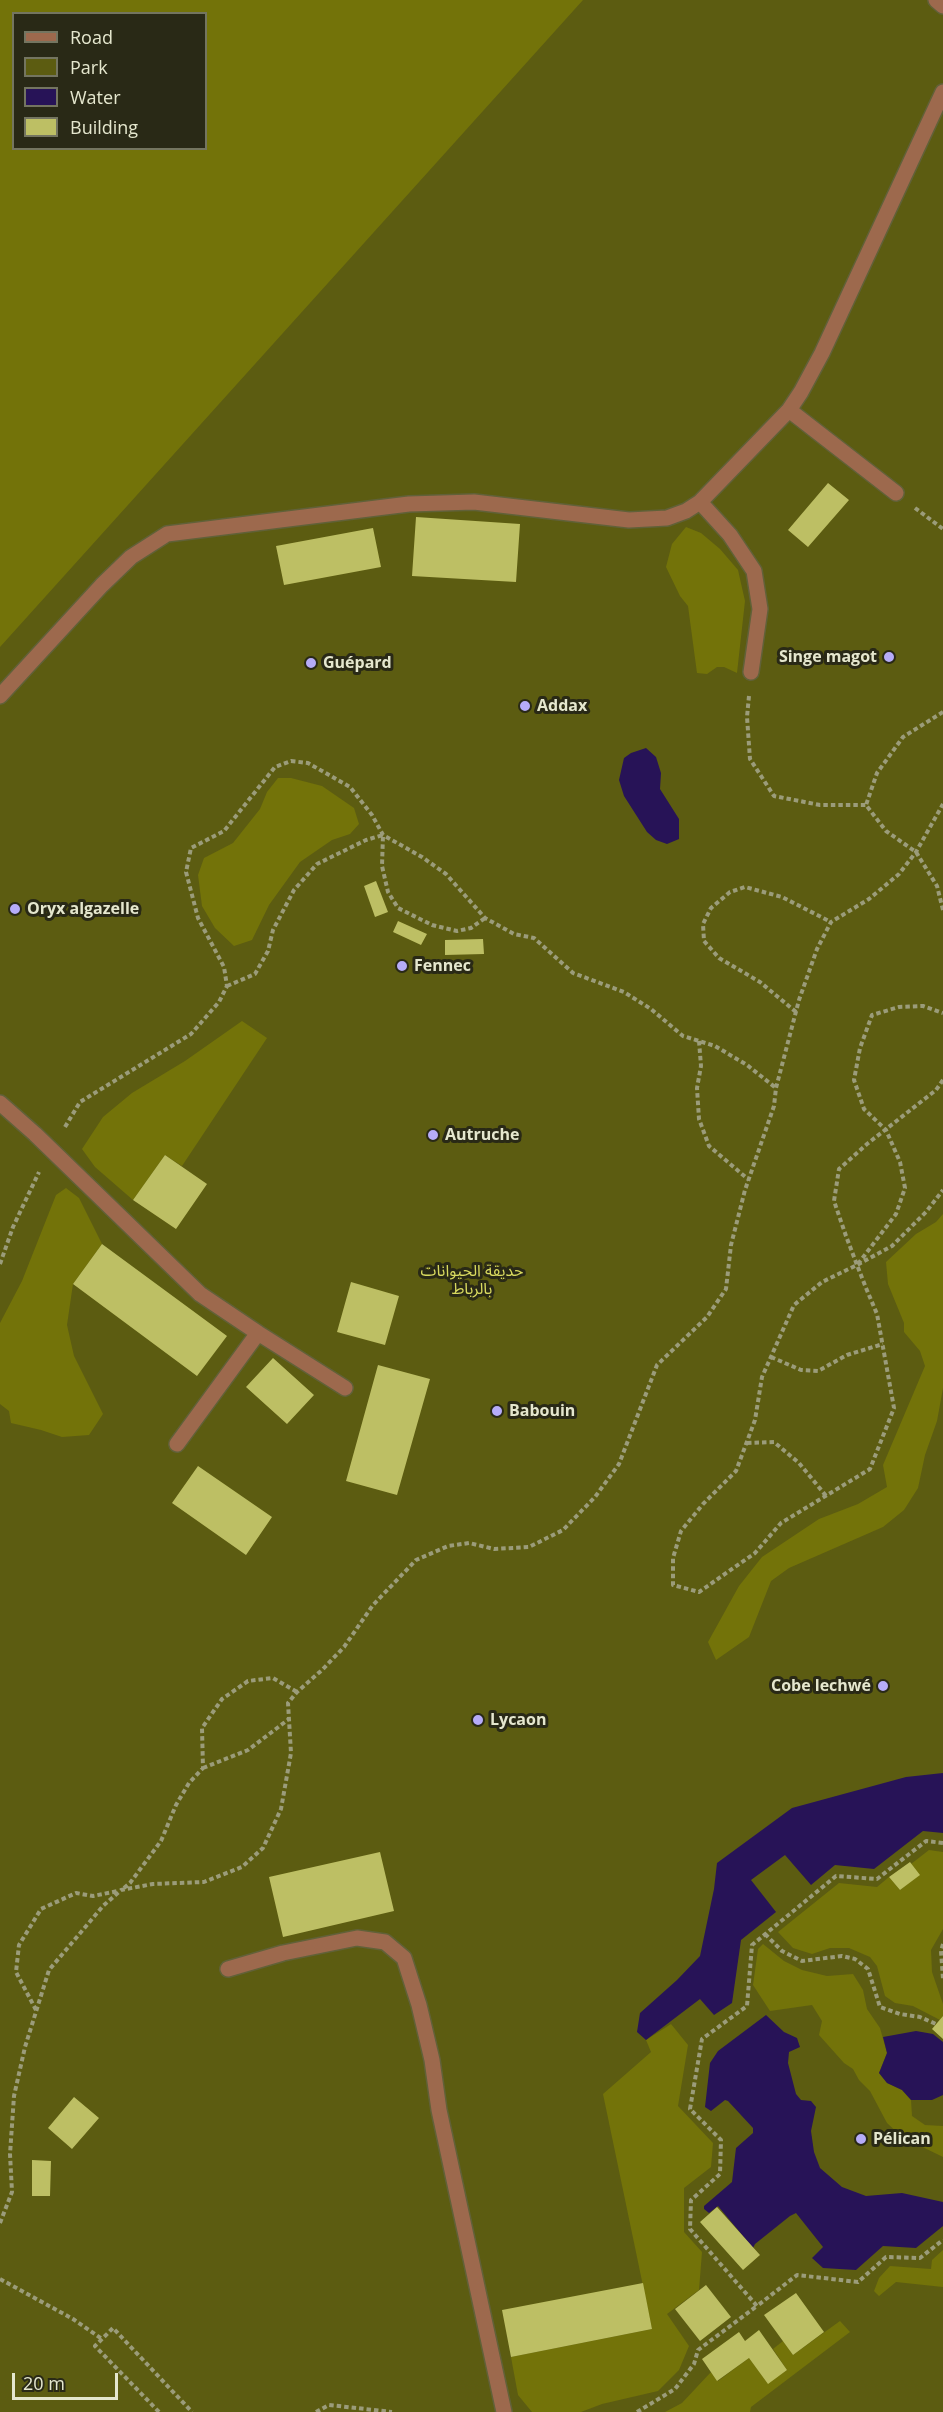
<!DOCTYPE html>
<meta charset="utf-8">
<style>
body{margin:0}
#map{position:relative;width:943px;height:2412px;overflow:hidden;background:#444417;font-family:"Open Sans",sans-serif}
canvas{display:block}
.legend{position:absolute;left:12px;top:12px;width:195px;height:138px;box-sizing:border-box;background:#292916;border:2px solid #747560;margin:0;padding:8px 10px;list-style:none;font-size:18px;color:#e5e7ce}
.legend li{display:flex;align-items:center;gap:12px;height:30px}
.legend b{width:30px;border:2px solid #747560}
.scale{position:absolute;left:12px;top:2373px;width:106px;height:27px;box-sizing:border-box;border:3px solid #e5e7ce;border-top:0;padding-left:8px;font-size:18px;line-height:21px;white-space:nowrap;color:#e5e7ce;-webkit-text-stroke:4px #292916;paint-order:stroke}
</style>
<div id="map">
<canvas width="943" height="2412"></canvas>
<ul class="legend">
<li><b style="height:8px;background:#9d694d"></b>Road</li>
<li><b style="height:16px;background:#5c5c11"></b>Park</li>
<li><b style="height:16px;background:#271357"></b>Water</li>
<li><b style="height:16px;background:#bdbf64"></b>Building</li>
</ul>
<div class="scale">20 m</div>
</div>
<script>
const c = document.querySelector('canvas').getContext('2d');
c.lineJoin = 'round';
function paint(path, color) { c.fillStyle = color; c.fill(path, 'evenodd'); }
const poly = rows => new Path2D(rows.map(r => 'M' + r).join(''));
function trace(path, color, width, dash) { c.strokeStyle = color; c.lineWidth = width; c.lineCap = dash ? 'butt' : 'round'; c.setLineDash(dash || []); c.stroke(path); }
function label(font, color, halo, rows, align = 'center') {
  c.font = font + ' "Open Sans","Noto Sans Arabic",sans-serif'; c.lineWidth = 6; c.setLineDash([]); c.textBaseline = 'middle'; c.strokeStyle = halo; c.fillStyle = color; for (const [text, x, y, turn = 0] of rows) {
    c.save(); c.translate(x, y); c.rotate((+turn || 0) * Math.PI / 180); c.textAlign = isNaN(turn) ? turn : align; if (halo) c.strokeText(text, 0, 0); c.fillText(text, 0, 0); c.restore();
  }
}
paint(poly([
 [0,0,943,0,943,2412,0,2412],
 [14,14,206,14,206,148,14,148]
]), '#5c5c11');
paint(poly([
 [0,0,583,0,0,647],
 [14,14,206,14,206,148,14,148],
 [686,527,701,533,720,549,738,570,745,601,737,673,724,667,717,667,707,674,697,673,688,606,680,596,666,567,672,544],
 [278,778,291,778,322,786,354,808,359,824,350,834,332,840,300,862,269,905,252,940,234,946,215,928,202,906,198,875,204,858,233,843,260,809,267,792],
 [242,1021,267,1038,182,1166,165,1155,133,1200,95,1167,82,1149,103,1117,132,1093,185,1061],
 [66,1188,79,1198,102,1244,73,1284,67,1325,74,1356,103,1414,89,1435,62,1437,41,1430,11,1423,9,1411,0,1404,0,1323,22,1281,56,1195],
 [943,1214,943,1388,937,1421,925,1455,918,1488,904,1510,883,1527,789,1568,771,1581,749,1637,716,1660,708,1642,739,1586,762,1557,819,1519,858,1504,887,1487,883,1465,925,1366,920,1351,904,1332,904,1323,888,1284,886,1262,916,1234,936,1222],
 [929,1850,943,1852,943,1929,931,1950,932,1972,943,2004,943,2016,940,2020,913,2006,895,2003,885,1996,877,1966,870,1957,849,1948,830,1948,812,1954,793,1948,778,1932,839,1883,877,1887,889,1877,900,1890,919,1875,911,1864],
 [763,1944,784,1961,802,1970,827,1976,853,1974,863,1990,867,2009,880,2028,887,2053,879,2073,887,2083,902,2090,911,2100,912,2116,925,2125,943,2126,943,2157,902,2137,887,2123,870,2091,859,2080,853,2069,844,2063,819,2035,822,2021,812,2005,770,2011,753,1985,758,1949],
 [671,2024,688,2045,678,2106,713,2143,711,2167,684,2188,684,2232,702,2252,699,2290,667,2314,689,2346,679,2370,658,2391,602,2404,581,2412,532,2412,518,2395,511,2357,652,2329,603,2094,651,2052,646,2040],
 [943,2250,943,2287,896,2282,879,2296,874,2291,879,2278,890,2266,931,2269,932,2260],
 [840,2321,850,2332,751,2407,750,2412,665,2412,682,2403,711,2372,718,2381,749,2358,768,2383,787,2370,773,2349,783,2341,793,2355]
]), '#737309');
paint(poly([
 [646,748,656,757,661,773,660,789,679,819,679,839,667,844,656,840,647,832,624,796,619,780,624,758,631,753],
 [943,1773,943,1833,923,1831,874,1869,835,1865,811,1885,785,1855,751,1880,776,1912,741,1940,732,2003,714,2015,700,1999,646,2040,637,2032,640,2013,677,1980,700,1956,714,1889,717,1863,792,1808,906,1777],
 [766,2015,784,2032,797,2038,800,2047,789,2052,788,2063,796,2094,801,2100,811,2101,816,2107,811,2131,814,2152,820,2168,842,2187,866,2196,902,2193,943,2202,943,2226,916,2248,883,2246,856,2270,823,2268,812,2258,823,2247,796,2213,790,2216,755,2244,753,2248,718,2206,709,2213,704,2209,704,2206,732,2182,736,2148,753,2133,753,2128,728,2101,725,2100,711,2111,705,2107,710,2063,718,2051],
 [916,2031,933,2034,943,2042,943,2095,932,2100,911,2100,902,2090,887,2083,879,2073,887,2053,883,2037]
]), '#271357');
paint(poly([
 [828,483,849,500,808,547,788,530],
 [416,517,520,524,516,582,412,576],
 [373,528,381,567,284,585,276,546],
 [376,881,388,912,375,917,364,886],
 [398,921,427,934,421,945,393,932],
 [483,939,484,954,445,955,445,940],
 [165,1155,207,1184,176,1229,133,1200],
 [102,1244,227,1336,197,1376,73,1284],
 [351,1282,399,1296,385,1345,337,1332],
 [273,1358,314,1395,287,1424,246,1387],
 [378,1365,430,1379,397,1495,346,1481],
 [198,1466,272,1517,246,1555,172,1503],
 [380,1852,394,1911,283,1937,269,1877],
 [910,1862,920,1875,900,1890,889,1877],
 [943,2016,943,2039,932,2029],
 [74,2097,99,2118,72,2149,48,2128],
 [32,2160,51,2161,50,2196,32,2196],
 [717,2207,760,2255,743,2270,700,2222],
 [643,2283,652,2329,511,2357,502,2310],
 [706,2285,731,2317,700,2341,675,2309],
 [796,2293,824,2332,793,2355,764,2315],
 [759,2330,787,2370,768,2384,749,2358,717,2381,702,2359,739,2332,745,2341]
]), '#bdbf64');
const minor = poly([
 [936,0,943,6],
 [789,410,896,493],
 [700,502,730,535,754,571,760,609,751,672],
 [0,696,102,585,131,557,167,534,409,504,474,502,629,520,667,518,686,511,700,502,789,410,801,392,822,353,943,92],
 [0,1103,35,1134,200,1294,258,1333,177,1444],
 [258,1333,345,1388],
 [228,1969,283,1953,357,1938,385,1942,404,1958,419,2005,432,2060,439,2110,504,2412]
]);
trace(minor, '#616138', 18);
trace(poly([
 [915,508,943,529],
 [749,696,747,717,750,759,774,796,820,805,866,805],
 [943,712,903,737,877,773,866,805,886,831,916,852,937,886,943,910],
 [227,986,255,974,268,951,273,930,294,890,317,864,366,840,383,835,382,866,388,892,398,908,432,925,457,931,471,928,485,918],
 [796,1012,760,982,719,958,704,941,703,924,711,908,730,892,745,887,782,897,831,922],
 [699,1041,701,1066,697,1088,699,1119,709,1146,749,1180],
 [943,1080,936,1090,867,1144,839,1169,834,1201,846,1236,857,1265,866,1288,877,1314,894,1408,870,1469,781,1523,755,1553,699,1592,673,1585,673,1558,681,1531,703,1504,736,1471,755,1420,762,1377,794,1305,822,1282,857,1265,892,1246,926,1212,943,1190],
 [65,1127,80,1102,191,1034,219,1002,227,986,224,967,198,918,186,872,191,848,224,831,275,767,291,761,308,763,350,787,372,815,383,835,422,857,446,874,485,918,514,934,534,938,573,973,624,992,651,1009,683,1036,715,1046,747,1065,776,1088],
 [0,1264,13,1227,39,1172],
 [858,1264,896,1214,905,1188,900,1162,886,1130,864,1109,854,1080,860,1048,872,1015,899,1007,923,1006,943,1013],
 [771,1357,801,1370,818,1371,847,1355,883,1344],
 [747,1443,774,1442,799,1463,827,1497],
 [203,1768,248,1750,289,1719],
 [943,1843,926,1841,877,1879,836,1876,752,1945,747,2006,702,2039,690,2109,721,2140,720,2174,691,2200,690,2229,757,2306,797,2275,858,2282,886,2257,920,2258,943,2240],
 [124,1888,130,1883,161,1841,176,1805,189,1783,203,1768,202,1728,222,1699,248,1681,273,1678,297,1692],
 [765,1934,782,1951,802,1961,842,1956,855,1959,868,1969,880,2007,900,2014,920,2017,936,2024],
 [943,1944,941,1951,943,1979],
 [36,2010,16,1972,19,1945,41,1909,76,1893,93,1896,118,1891],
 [0,2223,12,2192,10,2154,14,2096,25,2047,49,1970,103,1906,121,1890,153,1884,204,1882,242,1867,263,1848,281,1809,291,1753,288,1703,297,1692,322,1670,344,1647,373,1605,416,1560,448,1546,469,1543,494,1549,529,1547,563,1530,595,1497,619,1464,657,1365,707,1317,726,1289,731,1245,745,1190,774,1106,776,1088,799,1000,817,949,831,922,869,899,899,874,916,852,943,804],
 [0,2279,73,2319,102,2339],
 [159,2412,95,2346,113,2328,192,2412],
 [316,2412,329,2405,392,2412],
 [637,2412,675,2389,694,2364,698,2350,757,2306]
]), '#9b9c7a', 4, [4.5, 3]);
trace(minor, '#9d694d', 15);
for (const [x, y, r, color] of [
 [889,657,6,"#b6acf8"],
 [311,663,6,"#b6acf8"],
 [525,706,6,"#b6acf8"],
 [15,909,6,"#b6acf8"],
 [402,966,6,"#b6acf8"],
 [433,1135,6,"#b6acf8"],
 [497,1411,6,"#b6acf8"],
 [883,1686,6,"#b6acf8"],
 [478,1720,6,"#b6acf8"],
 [861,2139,6,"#b6acf8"]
]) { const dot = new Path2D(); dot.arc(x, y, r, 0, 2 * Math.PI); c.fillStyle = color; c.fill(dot); trace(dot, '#292916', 2); }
label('bold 16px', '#e5e7ce', '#292916', [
 ["Singe magot",877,657,"right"],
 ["Guépard",323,663],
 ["Addax",537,706],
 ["Oryx algazelle",27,909],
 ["Fennec",414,966],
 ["Autruche",445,1135],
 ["Babouin",509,1411],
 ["Cobe lechwé",871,1686,"right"],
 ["Lycaon",490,1720],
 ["Pélican",873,2139]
], 'left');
label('16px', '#d9da5f', '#292916', [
 ["حديقة الحيوانات",472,1271],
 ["بالرباط",472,1289]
]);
</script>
